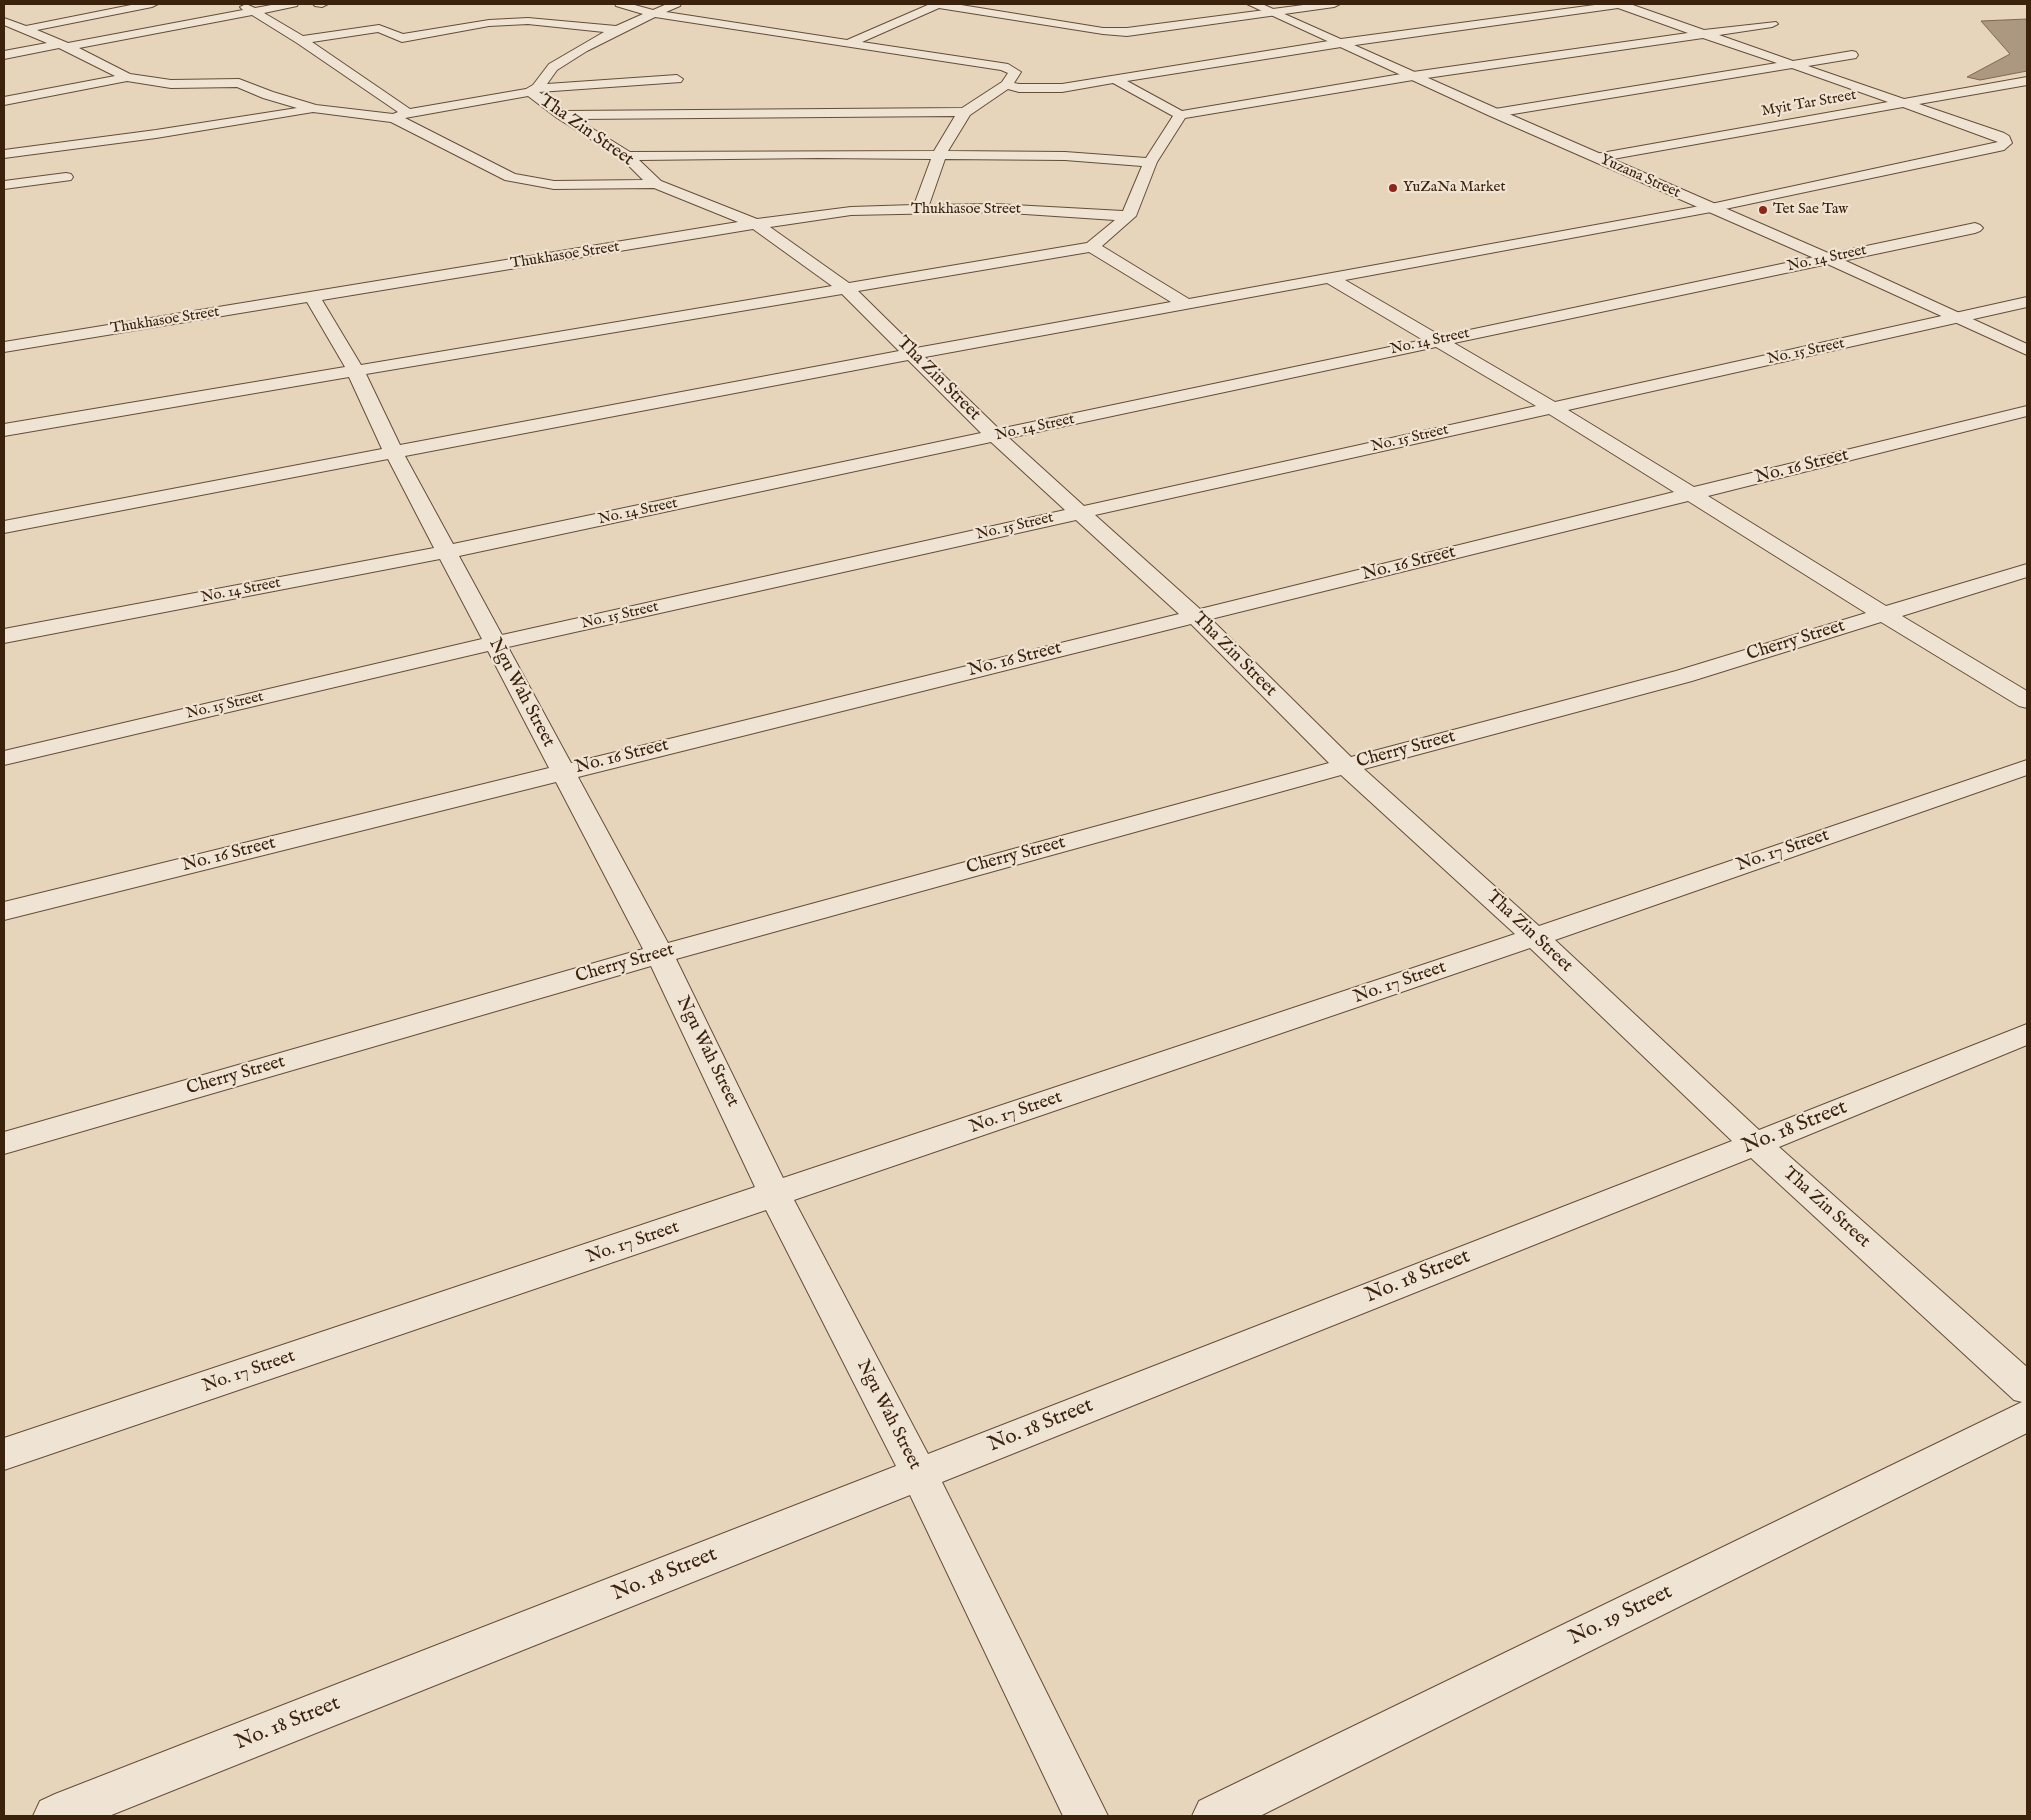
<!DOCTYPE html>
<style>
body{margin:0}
#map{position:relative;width:2031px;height:1820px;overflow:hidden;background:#e6d4bb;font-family:"IM FELL English",serif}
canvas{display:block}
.frame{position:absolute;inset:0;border:5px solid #3a220c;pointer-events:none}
</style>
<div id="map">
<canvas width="2031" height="1820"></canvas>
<div class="frame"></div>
</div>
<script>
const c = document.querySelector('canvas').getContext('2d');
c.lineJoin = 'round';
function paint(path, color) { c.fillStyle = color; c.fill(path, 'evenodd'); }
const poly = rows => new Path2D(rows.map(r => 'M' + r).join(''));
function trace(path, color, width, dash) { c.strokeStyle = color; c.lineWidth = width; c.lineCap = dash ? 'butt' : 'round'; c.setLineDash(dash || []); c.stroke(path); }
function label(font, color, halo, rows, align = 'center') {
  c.font = font + ' "IM FELL English",serif'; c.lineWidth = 4.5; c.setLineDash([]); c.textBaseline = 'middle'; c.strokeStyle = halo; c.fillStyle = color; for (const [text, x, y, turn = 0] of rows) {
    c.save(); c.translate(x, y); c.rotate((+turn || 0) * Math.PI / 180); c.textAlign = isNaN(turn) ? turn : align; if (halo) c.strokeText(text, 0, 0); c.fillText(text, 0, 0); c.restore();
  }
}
const water = poly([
 [2027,19,2027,71,1980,80,1967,77,2010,54,1981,21,2027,19]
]);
paint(water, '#ac9780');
trace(water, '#7e6852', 1);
const minor = poly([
 [136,4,158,4,152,7,37,30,68,43,243,10,240,7,246,4,255,8,277,4,298,4,297,6,264,13,303,36,379,25,403,34,489,20,528,18,616,26,643,14,616,6,615,4,631,4,653,10,667,4,681,4,680,6,666,12,847,40,930,4,955,4,1103,28,1127,28,1311,4,1340,4,1334,7,1127,36,1103,34,939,8,862,42,1008,64,1021,72,1014,83,1019,84,1062,84,1341,39,1602,4,1630,4,1704,30,1776,22,1778,24,1772,27,1719,35,1793,61,1852,51,1856,52,1858,55,1856,58,1808,66,1904,99,2027,77,2027,85,1919,104,2004,133,2009,136,2012,143,2004,150,1711,212,1345,280,1441,336,1975,223,1980,225,1983,228,1980,231,1975,233,1454,343,1555,402,2027,297,2027,307,1568,410,1694,487,2027,406,2027,416,1708,496,1886,606,2027,564,2027,577,1902,616,2027,691,2027,708,2019,706,1881,622,1692,681,1364,769,1539,926,2027,760,2027,775,1555,940,1759,1130,2027,1024,2027,1045,1779,1147,2027,1367,2027,1433,1260,1816,1192,1816,1199,1801,2022,1402,2014,1400,1751,1158,942,1482,1108,1816,1063,1816,910,1495,109,1816,33,1816,40,1801,55,1794,896,1466,766,1210,4,1470,4,1438,755,1187,651,966,4,1154,4,1132,643,949,556,782,4,920,4,902,549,768,488,651,4,765,4,751,482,639,440,559,4,643,4,629,434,548,388,459,4,533,4,521,382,449,349,377,4,436,4,424,345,367,307,302,4,352,4,342,738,222,654,188,554,189,505,180,391,122,313,112,156,138,4,158,4,150,156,130,297,108,263,98,237,87,171,88,127,81,4,105,4,97,115,76,59,48,4,59,4,51,47,43,4,25,4,18,26,26,136,4],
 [1618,8,1688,33,1413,72,1182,111,1127,81,1341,47,1618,8],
 [252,15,297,43,398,112,393,114,316,105,273,92,239,79,171,80,130,74,79,48,252,15],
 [655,17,1001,70,1008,73,1002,82,962,108,565,111,539,92,681,82,683,79,677,75,547,84,557,70,587,51,655,17],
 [528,24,604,32,549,64,533,85,526,89,410,109,312,42,378,32,402,42,489,26,528,24],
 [1703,38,1777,63,1495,109,1488,113,1495,117,1792,68,1888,102,1596,154,1589,158,1596,162,1903,107,1998,142,1711,204,1189,299,1102,246,1136,216,1157,162,1185,118,1413,80,1703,38],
 [1113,83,1173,116,1146,158,1065,152,948,151,970,115,1008,89,1019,92,1062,92,1113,83],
 [528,96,557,118,622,159,643,180,554,181,515,174,405,118,528,96],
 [955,116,934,151,630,152,577,119,955,116],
 [819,158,931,159,914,205,851,207,757,219,661,181,639,160,819,158],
 [945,159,1065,160,1142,166,1123,211,995,204,929,205,945,159],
 [995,212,1115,220,1087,243,849,283,770,227,851,215,995,212],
 [753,229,832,286,361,365,322,300,753,229],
 [1089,252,1171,302,916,348,858,291,1089,252],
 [1327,283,1423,340,999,429,925,357,1327,283],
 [842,294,899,351,400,445,366,374,842,294],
 [1436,347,1536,406,1084,506,1009,438,1436,347],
 [908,360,981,433,453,544,405,456,908,360],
 [1549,414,1674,492,1200,609,1095,515,1549,414],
 [991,442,1065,510,502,635,459,556,991,442],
 [1688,501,1866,613,1676,671,1351,757,1211,619,1688,501],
 [1076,520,1179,614,571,763,508,647,1076,520],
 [1191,624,1329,763,668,943,578,777,1191,624],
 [1341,775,1515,934,783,1178,676,959,1341,775],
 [1530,948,1732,1141,928,1454,794,1200,1530,948],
 [313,4,328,4,322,7,315,6,313,4],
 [66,173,71,174,73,177,71,180,4,189,4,181,66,173]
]);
const tertiary = poly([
 [1247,4,1262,4,1500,110,1835,256,2027,344,2027,355,1823,262,1490,116,1247,4]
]);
trace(minor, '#654e38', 2);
trace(tertiary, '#654e38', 2);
paint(minor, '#efe3d3');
paint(tertiary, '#efe3d3');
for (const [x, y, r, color] of [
 [1393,188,5,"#8f2418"],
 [1763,210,5,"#8f2418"]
]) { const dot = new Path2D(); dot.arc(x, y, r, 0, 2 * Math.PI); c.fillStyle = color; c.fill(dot); trace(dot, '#efe3d3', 2); }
label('15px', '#3a220c', '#efe3d3', [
 ["Myit Tar Street",1809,104,-10],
 ["Yuzana Street",1640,177,24],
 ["Thukhasoe Street",966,210],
 ["Thukhasoe Street",565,256,-9],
 ["No. 14 Street",1827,259,-12],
 ["Thukhasoe Street",165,321,-9],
 ["No. 14 Street",1430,342,-12],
 ["No. 15 Street",1806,352,-12],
 ["No. 14 Street",1035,428,-12],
 ["No. 15 Street",1410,439,-13],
 ["No. 14 Street",638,512,-12],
 ["No. 15 Street",1015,527,-13],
 ["No. 14 Street",241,591,-11],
 ["No. 15 Street",620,616,-13],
 ["No. 15 Street",225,706,-13]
]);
label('15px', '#3a220c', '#efe3d3', [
 ["YuZaNa Market",1403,188],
 ["Tet Sae Taw",1773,210]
], 'left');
label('18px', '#3a220c', '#efe3d3', [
 ["Tha Zin Street",586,131,35],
 ["Tha Zin Street",938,379,45],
 ["No. 16 Street",1802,467,-14],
 ["No. 16 Street",1409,564,-14],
 ["Cherry Street",1796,641,-17],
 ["Tha Zin Street",1234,655,45],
 ["No. 16 Street",1015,660,-14],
 ["Ngu Wah Street",521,693,62],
 ["Cherry Street",1406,750,-15],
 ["No. 16 Street",622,757,-14],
 ["No. 17 Street",1783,851,-19],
 ["No. 16 Street",229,855,-14],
 ["Cherry Street",1016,856,-15],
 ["Tha Zin Street",1529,932,43],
 ["Cherry Street",625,964,-16],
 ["No. 17 Street",1400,983,-19],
 ["Ngu Wah Street",707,1052,64],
 ["Cherry Street",236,1076,-16],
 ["No. 17 Street",1016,1113,-19],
 ["Tha Zin Street",1826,1208,42],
 ["No. 17 Street",633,1243,-19],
 ["No. 17 Street",249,1372,-19],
 ["Ngu Wah Street",888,1415,63]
]);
label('21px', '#3a220c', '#efe3d3', [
 ["No. 18 Street",1795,1128,-22],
 ["No. 18 Street",1418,1277,-22],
 ["No. 18 Street",1041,1426,-22],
 ["No. 18 Street",665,1575,-22],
 ["No. 19 Street",1621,1616,-26],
 ["No. 18 Street",288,1724,-22]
]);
</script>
